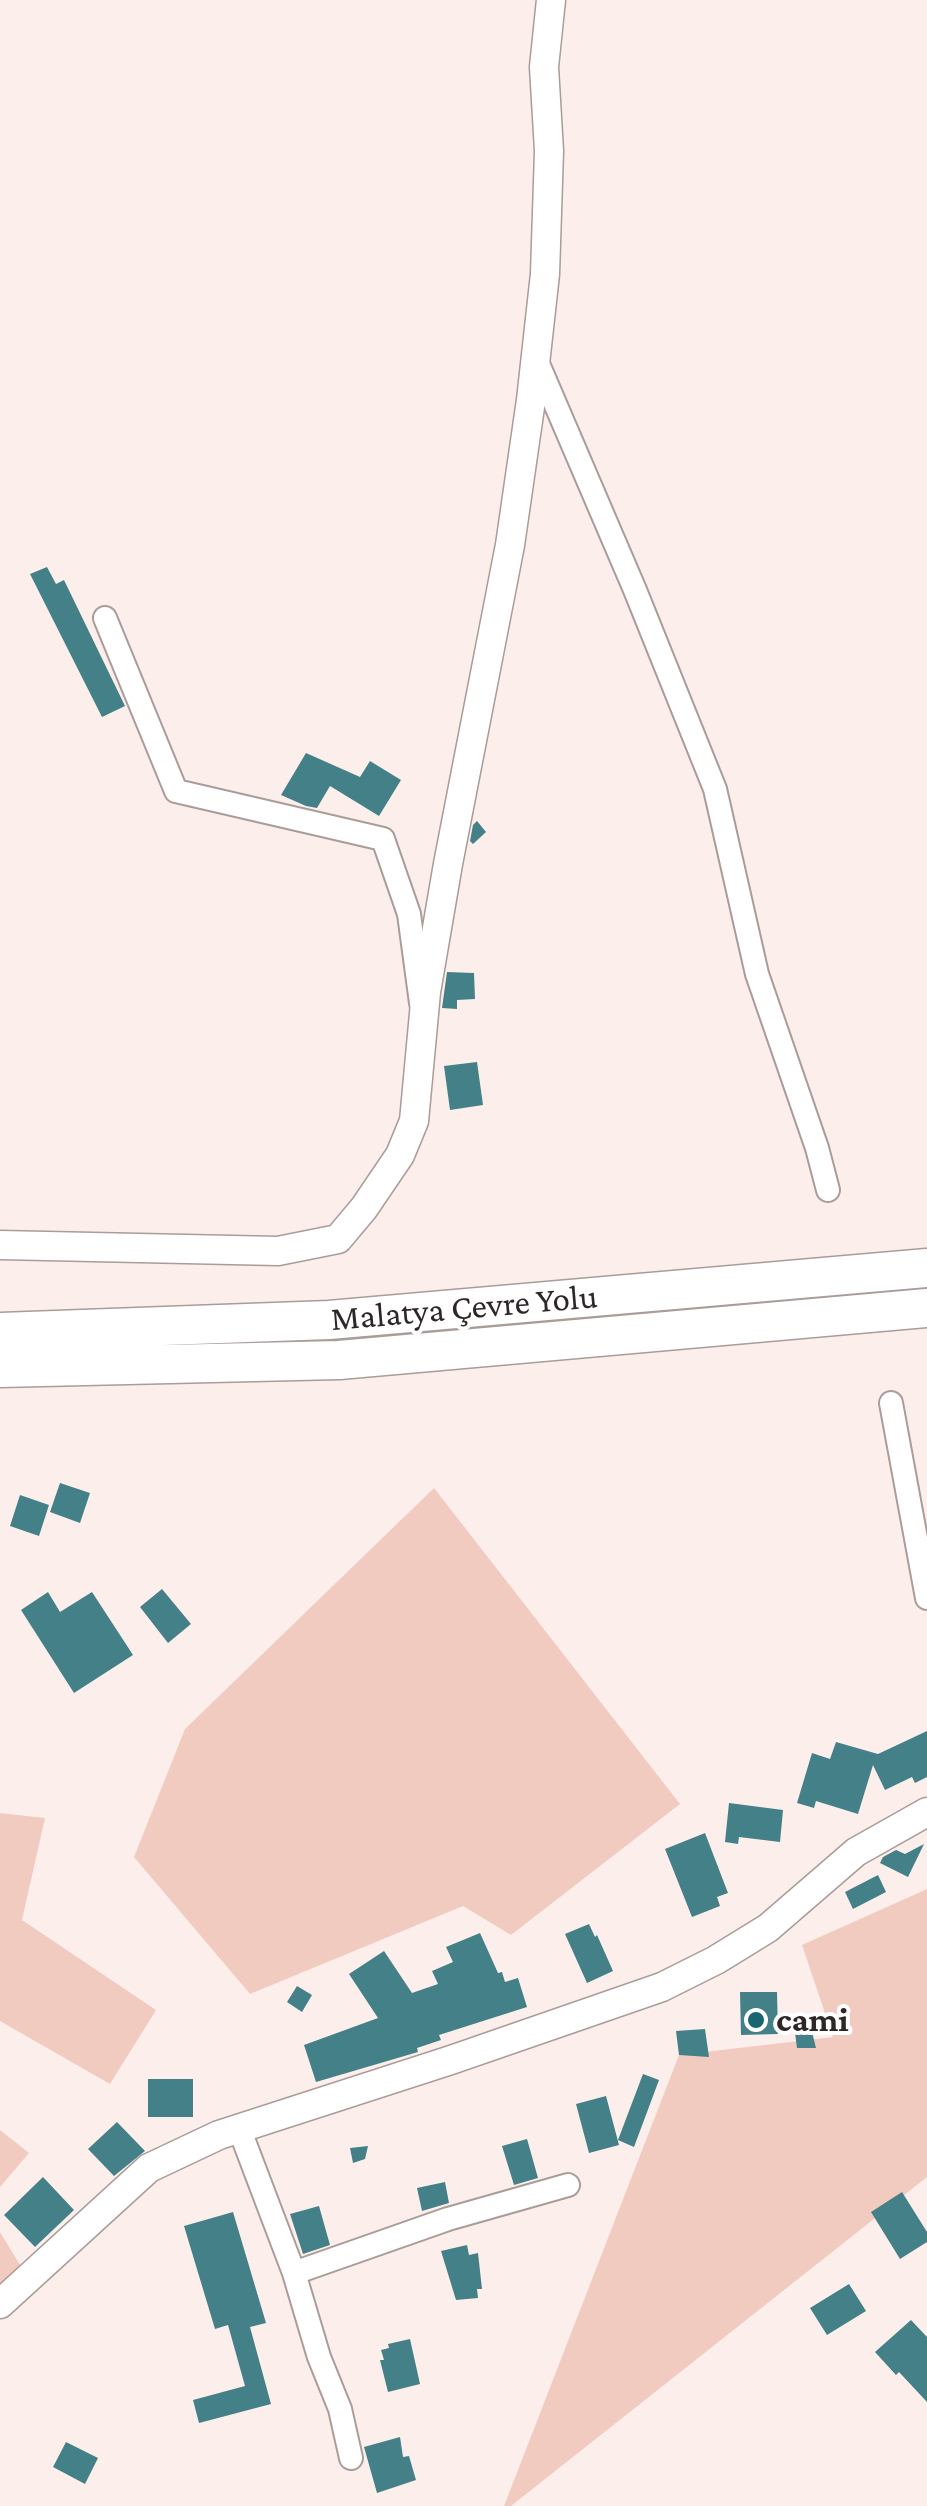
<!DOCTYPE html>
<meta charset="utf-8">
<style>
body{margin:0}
canvas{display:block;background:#fceeeb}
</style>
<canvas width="927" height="2506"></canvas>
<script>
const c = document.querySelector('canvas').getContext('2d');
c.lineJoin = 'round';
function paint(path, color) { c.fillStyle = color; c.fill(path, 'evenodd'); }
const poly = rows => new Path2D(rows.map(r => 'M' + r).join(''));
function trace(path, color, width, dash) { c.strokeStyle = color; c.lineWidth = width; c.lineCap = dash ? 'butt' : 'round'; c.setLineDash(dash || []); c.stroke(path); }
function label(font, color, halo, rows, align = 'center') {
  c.font = font + ' "Crimson Pro",serif'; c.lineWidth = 8; c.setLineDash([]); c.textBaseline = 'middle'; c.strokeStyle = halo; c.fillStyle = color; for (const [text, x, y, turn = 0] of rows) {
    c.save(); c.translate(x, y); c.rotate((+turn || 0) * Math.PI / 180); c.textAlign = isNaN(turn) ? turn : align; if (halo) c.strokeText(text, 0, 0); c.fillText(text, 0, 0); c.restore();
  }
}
paint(poly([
 [434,1488,680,1804,511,1935,463,1906,250,1994,134,1857,185,1729],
 [0,1813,45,1818,22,1920,156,2010,110,2084,0,2021],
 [927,1889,927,2177,511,2506,504,2506,679,2055,833,2037,802,1945],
 [0,2130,29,2153,0,2187],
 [0,2232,28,2278,0,2311]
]), '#f2cbc0');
paint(poly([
 [47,567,56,584,64,580,125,706,102,717,30,574],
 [306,753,360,777,370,761,401,780,379,816,330,786,317,808,306,806,281,795],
 [477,821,486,832,473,844,470,841,473,825],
 [447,972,474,973,475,999,457,1000,457,1009,442,1008],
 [477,1062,483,1105,450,1110,444,1066],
 [60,1483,90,1493,80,1523,50,1512],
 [20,1495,49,1505,39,1536,10,1526],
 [162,1589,191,1624,168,1643,140,1607],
 [48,1592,60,1612,92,1592,133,1655,74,1693,21,1610],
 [927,1731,927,1777,915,1783,912,1777,885,1790,873,1765,858,1814,816,1801,814,1808,797,1803,812,1753,830,1759,836,1742,878,1754],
 [729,1803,783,1810,780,1842,739,1837,738,1844,725,1842],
 [705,1833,728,1893,717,1897,720,1906,692,1917,665,1849],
 [924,1844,908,1877,880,1863,883,1857,896,1850,905,1854],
 [878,1875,886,1892,853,1909,845,1892],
 [589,1924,595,1937,597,1935,613,1971,587,1983,565,1934],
 [480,1933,498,1973,502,1972,505,1982,518,1978,527,2007,439,2035,441,2040,417,2048,418,2052,316,2082,304,2045,378,2018,349,1974,384,1951,412,1993,438,1984,432,1971,453,1962,446,1947],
 [297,1986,312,1995,302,2012,287,2002],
 [740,1992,777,1992,778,2034,741,2035],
 [810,2024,816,2048,797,2048,794,2025],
 [705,2029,709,2057,679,2055,676,2031],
 [643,2074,659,2080,634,2147,618,2140],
 [148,2079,193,2079,193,2117,148,2117],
 [606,2096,619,2145,589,2153,576,2104],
 [117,2122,145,2151,114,2176,88,2149],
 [527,2139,538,2178,514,2185,502,2146],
 [368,2146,365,2159,353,2163,350,2148],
 [43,2177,74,2210,35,2247,4,2215],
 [445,2182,449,2203,422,2211,417,2188],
 [902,2192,927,2232,927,2242,900,2259,871,2212],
 [319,2206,330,2245,303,2254,290,2214],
 [233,2212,266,2323,250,2327,271,2404,199,2423,193,2400,245,2386,228,2325,215,2329,184,2226],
 [467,2245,469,2255,478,2253,482,2289,477,2289,478,2298,456,2300,441,2251],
 [849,2284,866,2311,827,2335,810,2308],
 [911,2320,927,2337,927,2402,899,2372,896,2375,875,2352],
 [410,2339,420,2384,388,2392,380,2360,384,2360,381,2350,389,2348,388,2344],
 [400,2437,403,2457,409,2456,416,2480,377,2493,364,2447],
 [66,2442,98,2458,85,2484,53,2467]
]), '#448087');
const minor = poly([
 [536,359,635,590,715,789,757,974,817,1148,828,1190],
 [105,618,176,791,383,839,409,914,421,1003],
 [891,1403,927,1598],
 [239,2128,294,2273,319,2357,340,2409,351,2458],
 [294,2273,448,2219,568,2185]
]);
const tertiary = poly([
 [0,1245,278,1251,338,1239,364,1208,400,1155,414,1121,426,992,448,864,510,545,531,400,545,274,549,151,544,67,551,0],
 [0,2304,149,2168,219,2135,451,2060,662,1987,716,1960,768,1928,856,1852,927,1812]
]);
const trunk = poly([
 [0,1332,329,1320,927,1268],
 [0,1368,339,1360,927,1308]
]);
trace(minor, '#a99c99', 26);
trace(tertiary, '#a99c99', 31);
trace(trunk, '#a99c99', 41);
trace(minor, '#fff', 22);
trace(tertiary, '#fff', 28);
trace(trunk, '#fff', 38);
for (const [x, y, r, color] of [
 [756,2020,10,"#1a666e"]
]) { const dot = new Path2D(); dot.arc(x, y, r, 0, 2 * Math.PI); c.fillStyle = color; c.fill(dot); trace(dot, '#fff', 4); }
label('35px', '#2d2827', '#fff', [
 ["Malatya Çevre Yolu",464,1308,-5]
]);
label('bold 35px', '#2d2827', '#fff', [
 ["cami",776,2020]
], 'left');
</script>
